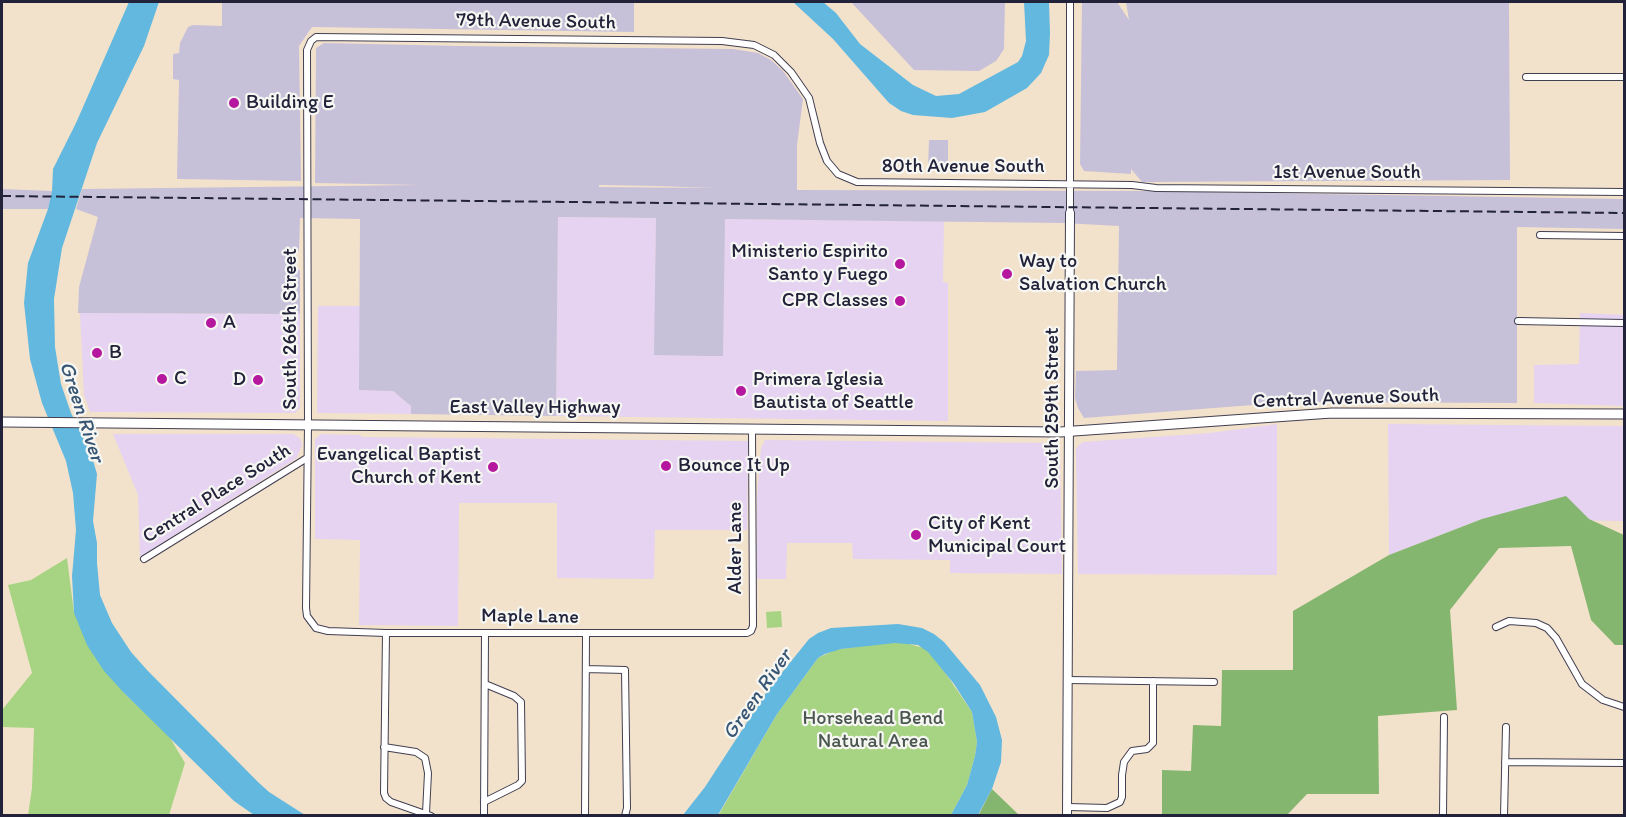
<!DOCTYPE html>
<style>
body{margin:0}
#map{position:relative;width:1626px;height:817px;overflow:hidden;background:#f3e2cb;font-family:Itim,sans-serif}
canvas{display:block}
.frame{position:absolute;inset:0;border:3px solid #22223b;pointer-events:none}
</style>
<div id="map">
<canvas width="1626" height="817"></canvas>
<div class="frame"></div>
</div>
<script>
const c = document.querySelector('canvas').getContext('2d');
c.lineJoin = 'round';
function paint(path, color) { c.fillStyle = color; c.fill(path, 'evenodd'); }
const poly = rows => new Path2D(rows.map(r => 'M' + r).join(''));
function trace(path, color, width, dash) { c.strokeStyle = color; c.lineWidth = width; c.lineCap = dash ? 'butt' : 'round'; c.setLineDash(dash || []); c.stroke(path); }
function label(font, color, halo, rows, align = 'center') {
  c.font = font + ' Itim,sans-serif'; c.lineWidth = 4.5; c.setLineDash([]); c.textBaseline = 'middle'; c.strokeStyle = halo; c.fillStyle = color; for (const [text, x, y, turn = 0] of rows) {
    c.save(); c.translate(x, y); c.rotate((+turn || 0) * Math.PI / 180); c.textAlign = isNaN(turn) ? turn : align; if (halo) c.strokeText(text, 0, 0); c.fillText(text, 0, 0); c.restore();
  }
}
paint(poly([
 [558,217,656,218,655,354,722,356,724,219,944,221,943,282,948,283,948,421,556,416],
 [318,306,360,306,393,391,411,406,411,414,317,413],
 [80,313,300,314,300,408,295,413,90,412,84,395],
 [1580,313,1624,315,1624,406,1534,403,1534,365,1579,364],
 [1277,424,1277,575,1078,574,1076,449,1079,445,1083,442,1210,433],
 [1388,424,1624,426,1624,521,1482,519,1389,555],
 [113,434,293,434,300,438,302,445,297,458,140,557,138,495],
 [321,434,361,435,361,437,748,441,747,530,655,530,654,579,557,578,557,503,459,503,458,626,359,625,360,540,315,539,315,439],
 [765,440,1053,443,1059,448,1060,452,1062,574,950,573,950,560,853,559,852,543,787,543,786,579,757,579,757,497,761,448]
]), '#e5d3f1');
paint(poly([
 [222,2,634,2,634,32,312,27,299,46,301,181,177,179,179,80,173,79,173,54,179,53,180,43,188,27,193,25,222,26],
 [851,2,1005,2,1004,49,996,61,979,71,914,70],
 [1082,2,1117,2,1129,20,1126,2,1509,2,1510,180,1142,182,1131,169,1131,174,1084,171,1080,164],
 [324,43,460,46,733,49,758,53,771,60,783,71,803,99,797,145,797,190,1144,191,1624,199,1624,229,1517,227,1517,403,1292,402,1084,418,1078,408,1075,398,1076,371,1117,370,1119,226,1063,223,725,219,723,356,708,356,654,355,656,218,558,217,556,416,411,414,411,406,393,391,359,390,360,219,300,218,299,251,290,256,290,266,296,267,300,271,300,314,78,313,79,287,98,217,76,209,82,189,421,185,315,183,316,48],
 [599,185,657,186,714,188,599,187],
 [929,140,948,140,948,169,928,168],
 [2,189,52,191,48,209,2,209]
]), '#c7c0d9');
paint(poly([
 [67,558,74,613,124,693,169,736,185,763,169,815,28,815,32,788,34,728,2,727,2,710,32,673,8,585,31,580],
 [781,611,782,627,767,628,766,612],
 [882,643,905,643,924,648,935,658,972,712,977,742,975,756,967,785,951,815,718,816,777,714,818,658,835,650]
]), '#a6d482');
paint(poly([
 [1566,496,1589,519,1624,535,1624,645,1615,645,1591,620,1571,546,1499,548,1450,610,1457,710,1378,716,1379,794,1307,794,1287,815,1162,815,1162,770,1191,771,1193,725,1221,726,1222,670,1293,670,1293,611,1389,555,1482,519],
 [992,789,1019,815,978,816]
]), '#84b670');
paint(poly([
 [129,2,159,2,144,46,97,143,62,248,54,299,55,347,61,384,71,413,90,450,97,474,93,521,97,543,97,563,100,595,112,623,131,652,147,670,258,782,269,792,305,815,254,815,234,801,124,693,104,671,87,645,74,613,72,576,76,530,73,493,66,461,42,403,30,359,24,303,28,263,48,209,52,191,53,169,76,123],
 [793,2,823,2,836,13,860,44,913,85,936,96,959,94,1018,62,1022,56,1026,41,1024,2,1049,2,1050,33,1049,55,1041,73,1027,88,985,112,952,118,913,115,901,111,889,103,833,39],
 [898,624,922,628,934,634,944,642,980,685,996,717,1002,740,1001,762,992,789,978,815,951,815,967,785,975,756,977,742,972,712,954,684,928,652,918,645,895,643,841,649,825,654,818,658,777,714,718,815,683,815,705,787,768,690,809,639,818,633,831,628]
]), '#62b8df');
const minor = poly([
 [1070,2,1070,213],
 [1526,77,1624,77],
 [1540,235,1624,236],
 [1518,321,1624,323],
 [752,428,753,626,751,631,747,633,386,633,328,631,316,628,307,616,306,608,308,425,307,50,311,41,316,37,722,41,754,45,774,55,791,72,809,98,820,143,827,161,838,174,857,182,1132,185,1156,188,1624,192],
 [144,559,307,458],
 [1496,627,1509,621,1536,623,1547,628,1556,638,1582,684,1603,700,1624,707],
 [386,633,384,793,386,798,391,802,431,816],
 [586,669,625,670,627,808,625,816],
 [1068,680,1214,682],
 [384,747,416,752,425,758,428,773,426,813],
 [1505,762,1624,763],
 [484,802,518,785,522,781,521,702,514,696,485,684],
 [1068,807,1107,808,1120,802,1122,797,1122,775,1124,762,1132,751,1147,749,1153,743,1153,681],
 [484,816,485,633],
 [585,816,586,634],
 [1443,816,1444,717],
 [1504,816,1506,727]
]);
const tertiary = poly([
 [1067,816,1070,213]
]);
const secondary = poly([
 [2,422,1060,432,1332,413,1624,414]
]);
trace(minor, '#413f51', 8);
trace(tertiary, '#413f51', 10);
trace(secondary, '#413f51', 11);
trace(minor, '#fff', 6);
trace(tertiary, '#fff', 8);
trace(secondary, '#fff', 9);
trace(poly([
 [2,196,1624,213]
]), '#22223b', 2, [9, 4.5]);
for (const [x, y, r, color] of [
 [234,103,6,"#b5179e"],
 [900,264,6,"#b5179e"],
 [1007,274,6,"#b5179e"],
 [900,301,6,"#b5179e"],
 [211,323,6,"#b5179e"],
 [97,353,6,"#b5179e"],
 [162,379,6,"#b5179e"],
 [258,380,6,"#b5179e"],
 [741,391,6,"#b5179e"],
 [666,466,6,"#b5179e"],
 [493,467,6,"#b5179e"],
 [916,535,6,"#b5179e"]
]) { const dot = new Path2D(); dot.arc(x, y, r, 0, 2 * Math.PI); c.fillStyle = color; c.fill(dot); trace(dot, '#f6f6f2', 2); }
label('20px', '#22223b', '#f6f6f2', [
 ["79th Avenue South",536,22,1],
 ["80th Avenue South",963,167],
 ["1st Avenue South",1347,173],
 ["South 266th Street",291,329,-90],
 ["Central Avenue South",1346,399,-2],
 ["East Valley Highway",535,408],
 ["South 259th Street",1053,408,-90],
 ["Central Place South",217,494,-32],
 ["Alder Lane",736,548,-90],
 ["Maple Lane",530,617,1]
]);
label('20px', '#22223b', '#f6f6f2', [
 ["Building E",246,103],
 ["Ministerio Espirito",888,252,"right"],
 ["Santo y Fuego",888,275,"right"],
 ["Way to",1019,262],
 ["Salvation Church",1019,285],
 ["CPR Classes",888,301,"right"],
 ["A",223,323],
 ["B",109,353],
 ["C",174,379],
 ["D",246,380,"right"],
 ["Primera Iglesia",753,380],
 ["Bautista of Seattle",753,403],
 ["Evangelical Baptist",481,455,"right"],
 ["Church of Kent",481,478,"right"],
 ["Bounce It Up",678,466],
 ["City of Kent",928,524],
 ["Municipal Court",928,547]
], 'left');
label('20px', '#4a5750', '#f6f6f2', [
 ["Horsehead Bend",873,719],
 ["Natural Area",873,742]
]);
label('italic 21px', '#385674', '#f6f6f2', [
 ["Green River",81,412,72],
 ["Green River",758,695,-55]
]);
</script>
